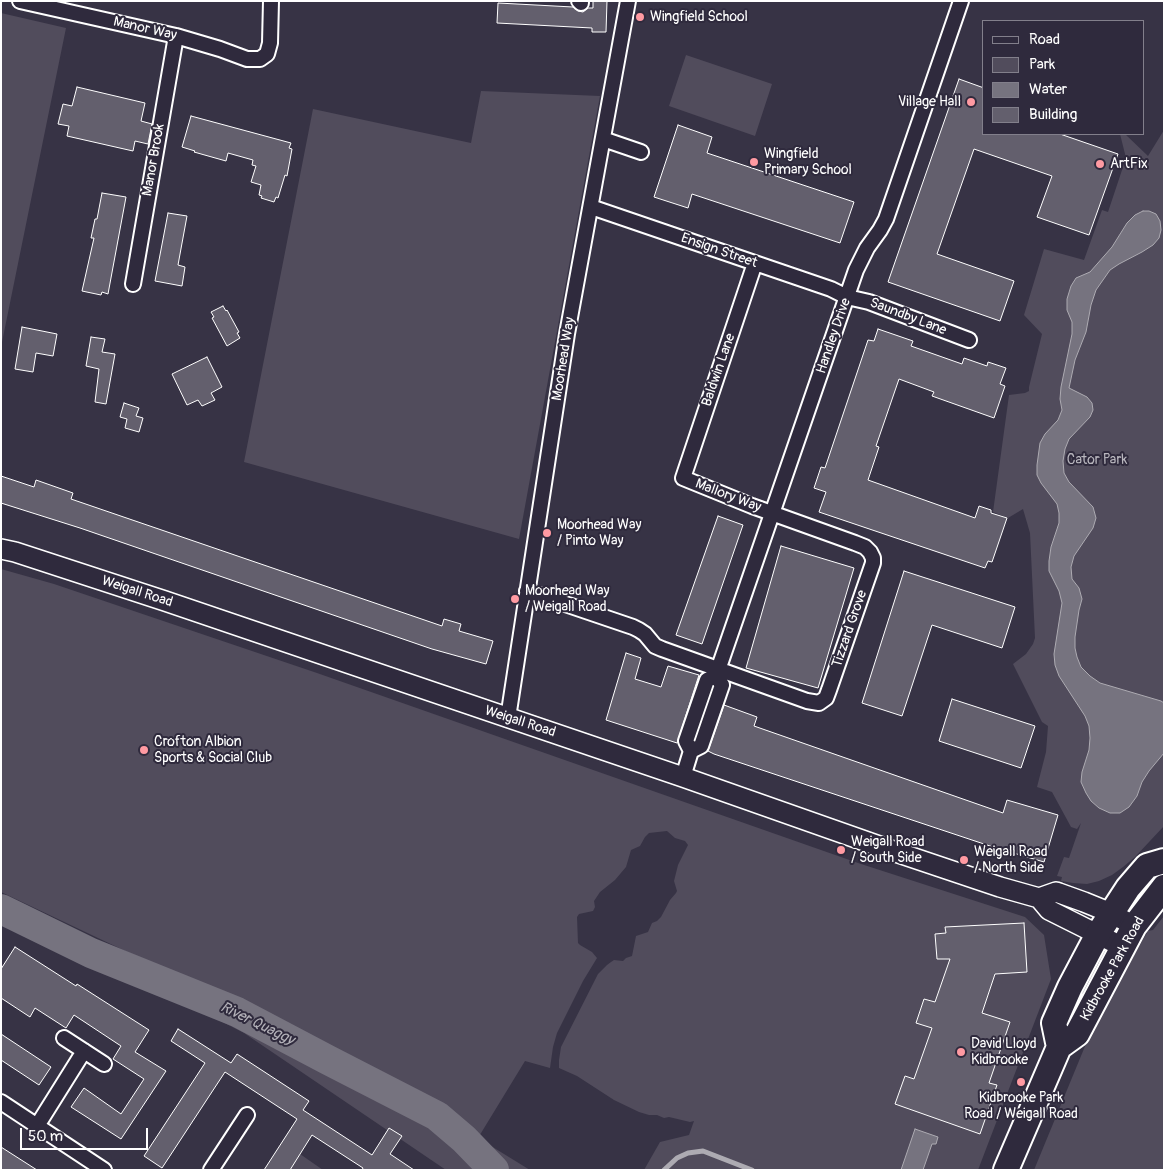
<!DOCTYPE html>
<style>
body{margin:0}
#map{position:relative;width:1165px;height:1171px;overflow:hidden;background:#373345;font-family:Pangolin,sans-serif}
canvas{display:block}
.frame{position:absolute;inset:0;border:2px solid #fff;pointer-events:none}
.legend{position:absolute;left:982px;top:20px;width:162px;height:115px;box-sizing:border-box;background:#2f2a3d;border:1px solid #827f8b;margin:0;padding:6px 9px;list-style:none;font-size:15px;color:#fff}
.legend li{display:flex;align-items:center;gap:10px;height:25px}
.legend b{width:25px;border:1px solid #827f8b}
.scale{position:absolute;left:20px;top:1128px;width:128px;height:22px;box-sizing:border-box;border:2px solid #fff;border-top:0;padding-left:6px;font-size:15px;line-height:18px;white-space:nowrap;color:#fff;-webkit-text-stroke:4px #2f2a3d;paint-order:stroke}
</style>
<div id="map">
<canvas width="1165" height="1171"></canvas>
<div class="frame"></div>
<ul class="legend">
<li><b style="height:6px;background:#2f2a3d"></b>Road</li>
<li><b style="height:14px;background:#514c5c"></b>Park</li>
<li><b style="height:14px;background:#76737f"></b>Water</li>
<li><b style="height:14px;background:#635f6d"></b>Building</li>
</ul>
<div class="scale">50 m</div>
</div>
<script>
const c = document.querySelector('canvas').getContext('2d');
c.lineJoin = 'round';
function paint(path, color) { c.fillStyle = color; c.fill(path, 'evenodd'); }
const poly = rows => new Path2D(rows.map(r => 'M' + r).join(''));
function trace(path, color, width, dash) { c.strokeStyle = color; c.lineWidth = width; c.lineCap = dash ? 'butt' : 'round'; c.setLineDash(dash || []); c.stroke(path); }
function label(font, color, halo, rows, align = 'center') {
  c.font = font + ' Pangolin,sans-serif'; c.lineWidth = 4; c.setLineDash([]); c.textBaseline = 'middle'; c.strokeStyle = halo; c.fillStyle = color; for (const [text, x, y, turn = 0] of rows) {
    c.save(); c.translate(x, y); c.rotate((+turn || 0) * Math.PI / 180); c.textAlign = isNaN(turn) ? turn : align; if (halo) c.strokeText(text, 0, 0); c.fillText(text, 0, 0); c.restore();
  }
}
paint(poly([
 [1,13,66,28,1,347],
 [686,55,772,84,755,136,669,106],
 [481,91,600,96,519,539,244,462,313,109,471,143],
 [1164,130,1164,826,1135,857,1123,867,1112,875,1099,881,1087,884,1073,883,1061,881,1062,877,1057,876,1064,857,1069,858,1081,823,1077,829,1071,827,1052,792,1037,787,1046,752,1048,726,1042,722,1013,664,1026,654,1033,644,1035,638,1030,533,1023,509,1008,518,993,512,1009,395,1025,393,1029,391,1029,387,1042,334,1024,315,1044,249,1084,260,1102,210,1108,212,1126,158,1120,134,1125,134,1148,156],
 [1,569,54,584,317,673,858,863,1025,917,1044,935,1051,979,978,1170,644,1170,660,1142,689,1135,694,1121,690,1122,669,1117,664,1118,657,1115,649,1115,639,1112,614,1100,577,1076,559,1068,559,1060,561,1047,598,974,607,965,611,962,614,960,623,961,626,958,632,956,636,936,648,932,652,923,657,921,661,917,670,900,676,893,677,891,674,881,678,865,688,845,685,841,675,838,667,831,649,833,645,837,640,846,631,850,626,867,615,880,600,892,594,901,595,907,593,911,579,914,577,917,578,943,580,945,592,952,597,958,583,981,557,1033,553,1047,550,1068,525,1061,478,1138,530,1170,446,1170,244,1033,182,1001,195,984,1,892],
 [1164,916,1164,1170,1034,1170,1095,1022,1148,931,1153,930],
 [300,1154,323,1170,290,1170]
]), '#514c5c');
const water = poly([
 [1143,211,1149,211,1156,214,1160,221,1161,230,1159,238,1153,245,1142,252,1119,264,1110,270,1096,290,1091,305,1086,332,1075,360,1069,388,1087,397,1092,403,1093,410,1090,417,1069,439,1065,449,1063,461,1064,473,1069,482,1093,507,1096,518,1093,528,1074,556,1071,567,1072,579,1079,588,1082,599,1079,610,1075,637,1075,648,1077,657,1081,667,1090,676,1100,683,1161,701,1164,703,1164,753,1149,771,1142,782,1137,796,1129,807,1120,813,1110,813,1099,808,1091,801,1086,793,1081,782,1082,772,1089,750,1090,738,1089,726,1085,716,1059,676,1055,665,1054,654,1062,603,1059,591,1049,571,1049,561,1051,547,1059,523,1059,513,1057,504,1041,483,1037,475,1037,465,1040,443,1045,434,1058,420,1062,410,1060,399,1061,387,1072,334,1072,322,1067,310,1067,299,1071,286,1076,278,1090,272,1112,247,1127,223,1135,215,1143,211],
 [915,1129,938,1137,936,1144,932,1144,923,1170,901,1170,915,1129]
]);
paint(water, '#76737f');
trace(water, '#adabb2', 1);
trace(poly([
 [664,1170,677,1158,688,1153,703,1151,752,1170]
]), '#adabb2', 5);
trace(poly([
 [1,909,91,953,237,1012,328,1060,437,1116,464,1139,494,1170]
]), '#76737f', 30);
const building = poly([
 [593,1,607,1,606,32,592,32,592,28,497,23,498,3,573,7,578,11,583,12,588,8,593,8,593,1],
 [959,79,984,88,984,134,1060,134,1118,154,1089,235,1037,217,1052,176,974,149,937,254,1014,281,1000,321,888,282,959,79],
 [77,87,145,103,141,121,152,124,148,144,135,141,133,151,67,136,69,126,58,124,63,104,72,106,77,87],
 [191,116,291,143,289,148,292,149,287,176,285,175,278,198,276,197,274,202,261,198,262,196,259,195,261,185,251,182,256,166,252,165,253,160,228,153,226,161,194,152,195,151,182,147,191,116],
 [678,125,712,137,707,153,854,202,840,243,692,194,688,208,654,197,678,125],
 [102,193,126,197,108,294,102,292,101,295,82,291,94,238,91,238,95,219,97,219,102,193],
 [168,213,187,216,178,265,185,267,182,286,155,281,168,213],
 [223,306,226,311,227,310,239,332,237,333,240,338,227,346,212,318,214,317,211,312,223,306],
 [22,327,57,334,53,356,36,353,33,372,15,369,22,327],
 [878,329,913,341,911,346,962,364,964,358,987,366,988,362,1006,368,1000,384,1005,386,994,418,932,396,934,392,899,379,876,446,879,447,868,480,975,518,979,506,991,510,991,513,1007,518,992,562,988,561,985,568,819,512,826,492,814,488,821,467,825,468,868,340,874,341,878,329],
 [91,337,105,339,102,352,115,354,106,404,95,402,99,369,86,366,91,337],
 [207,357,222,387,211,393,215,400,202,406,198,400,187,405,172,374,207,357],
 [124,403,139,408,136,416,143,418,139,432,125,428,127,419,120,417,124,403],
 [1,476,34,487,36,480,73,493,71,499,442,626,444,619,461,624,459,631,493,641,486,664,432,649,80,528,1,503,1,476],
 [718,516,743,525,702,644,676,635,718,516],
 [781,546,854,568,818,688,746,668,781,546],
 [904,571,1015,607,1002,648,932,625,902,716,862,703,904,571],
 [626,653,641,658,635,679,661,687,668,666,699,675,677,743,606,720,626,653],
 [952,699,1035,726,1021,768,939,741,952,699],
 [724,705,757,717,754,726,1003,813,1007,800,1058,815,1044,862,993,847,714,754,708,751,724,705],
 [1024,923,1027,972,995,974,982,1013,1010,1022,989,1083,997,1085,980,1134,895,1104,905,1076,914,1079,932,1028,916,1023,924,999,935,1002,950,959,937,959,935,934,946,933,945,927,1024,923],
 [15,947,76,986,77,984,149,1030,135,1052,166,1071,121,1139,71,1107,84,1088,121,1114,144,1079,113,1059,121,1046,74,1015,66,1028,35,1008,30,1017,1,998,1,969,15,947],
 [178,1029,231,1063,237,1054,309,1101,303,1110,372,1155,389,1128,402,1136,390,1154,414,1170,362,1170,363,1168,312,1135,290,1170,264,1170,297,1119,225,1072,162,1168,144,1156,205,1063,171,1041,178,1029],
 [1,1034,51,1067,39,1085,1,1060,1,1034],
 [1,1147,37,1170,1,1170,1,1147]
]);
paint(building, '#635f6d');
trace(building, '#fff', 1);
const street = poly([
 [20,1,176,36,220,49,247,59,260,59,267,54,270,43,271,1],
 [579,1,581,3],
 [603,139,641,152],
 [591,207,831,289,847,297,869,302,969,340],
 [133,284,176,36],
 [527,591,633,627,639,630,645,634,655,646,662,649,807,701,819,703,826,698,829,690,873,563,873,558,870,552,865,547,855,543,752,506,683,478,755,263],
 [508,718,567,334,628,1],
 [691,751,701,746,722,685,716,676],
 [683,777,691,751,686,741,707,680,716,676,856,270,867,248,880,230,886,219,961,1],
 [64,1038,104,1064],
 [1,1102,104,1170],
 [37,1126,84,1051],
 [211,1170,247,1115]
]);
const secondary = poly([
 [1,549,15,552,165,601,683,777,896,852,1000,887,1039,898,1056,892,1059,893,1084,902,1111,913,1134,926],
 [1039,898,1049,910,1123,947]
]);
const highway = poly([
 [1059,1047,1054,1023,1070,987,1098,934,1128,888,1147,866,1164,861],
 [1006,1170,1059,1047,1077,1034,1134,926,1164,887]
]);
trace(street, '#fff', 18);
trace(secondary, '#fff', 22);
trace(highway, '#fff', 28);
trace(street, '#2f2a3d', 14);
trace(secondary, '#2f2a3d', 19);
trace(highway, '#2f2a3d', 24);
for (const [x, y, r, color] of [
 [640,17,5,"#ff9aa2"],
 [971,102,5,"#ff9aa2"],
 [754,162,5,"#ff9aa2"],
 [1100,164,5,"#ff9aa2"],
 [547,533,5,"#ff9aa2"],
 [515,599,5,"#ff9aa2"],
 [144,750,5,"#ff9aa2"],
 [841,850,5,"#ff9aa2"],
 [964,860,5,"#ff9aa2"],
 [961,1052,5,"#ff9aa2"],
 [1021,1082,5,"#ff9aa2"]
]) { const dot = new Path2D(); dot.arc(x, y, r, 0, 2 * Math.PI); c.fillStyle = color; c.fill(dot); trace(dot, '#2f2a3d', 2); }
label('14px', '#fff', '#2f2a3d', [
 ["Wingfield School",650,17],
 ["Village Hall",961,102,"right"],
 ["Wingfield",764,154],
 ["Primary School",764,170],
 ["ArtFix",1110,164],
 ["Moorhead Way",557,525],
 ["/ Pinto Way",557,541],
 ["Moorhead Way",525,591],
 ["/ Weigall Road",525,607],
 ["Crofton Albion",154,742],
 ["Sports & Social Club",154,758],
 ["Weigall Road",851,842],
 ["/ South Side",851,858],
 ["Weigall Road",974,852],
 ["/ North Side",974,868],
 ["David Lloyd",971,1044],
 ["Kidbrooke",971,1060],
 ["Kidbrooke Park",1021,1098,"center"],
 ["Road / Weigall Road",1021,1114,"center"]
], 'left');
label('14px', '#fff', '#2f2a3d', [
 ["Manor Way",145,29,13],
 ["Manor Brook",154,160,-80],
 ["Ensign Street",719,251,19],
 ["Saundby Lane",908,317,21],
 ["Handley Drive",834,336,-71],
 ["Moorhead Way",564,359,-81],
 ["Baldwin Lane",719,370,-71],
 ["Mallory Way",728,496,21],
 ["Weigall Road",137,592,18],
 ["Tizzard Grove",850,629,-71],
 ["Weigall Road",520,722,18],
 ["Kidbrooke Park Road",1113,969,-61]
]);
label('14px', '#b9b7be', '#2f2a3d', [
 ["Cator Park",1097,460]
]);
label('italic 15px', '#b4b2b9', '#2f2a3d', [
 ["River Quaggy",257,1024,26]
]);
</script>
